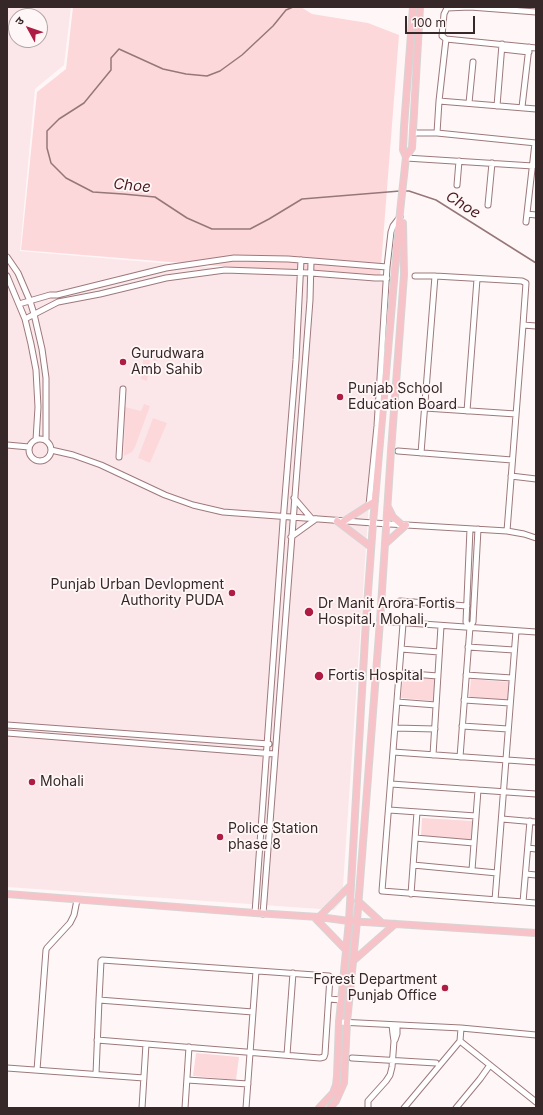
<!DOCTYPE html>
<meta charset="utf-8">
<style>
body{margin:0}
#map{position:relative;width:543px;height:1115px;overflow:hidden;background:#fff7f7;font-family:Inter,"Noto Sans Devanagari",sans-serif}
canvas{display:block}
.frame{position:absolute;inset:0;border:8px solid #362728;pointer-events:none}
.north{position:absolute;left:8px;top:8px;width:40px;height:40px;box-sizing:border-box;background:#fff7f7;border:1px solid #afa4a4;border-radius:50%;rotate:310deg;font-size:11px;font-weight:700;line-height:16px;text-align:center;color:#362728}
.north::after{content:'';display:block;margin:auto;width:14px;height:18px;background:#af1c43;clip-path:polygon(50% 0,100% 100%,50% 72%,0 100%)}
.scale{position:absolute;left:405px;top:16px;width:70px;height:18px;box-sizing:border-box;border:2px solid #362728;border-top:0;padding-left:5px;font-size:12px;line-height:14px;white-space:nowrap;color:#362728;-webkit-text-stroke:3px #fff7f7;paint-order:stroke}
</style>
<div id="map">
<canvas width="543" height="1115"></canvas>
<div class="frame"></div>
<div class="north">उ</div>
<div class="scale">100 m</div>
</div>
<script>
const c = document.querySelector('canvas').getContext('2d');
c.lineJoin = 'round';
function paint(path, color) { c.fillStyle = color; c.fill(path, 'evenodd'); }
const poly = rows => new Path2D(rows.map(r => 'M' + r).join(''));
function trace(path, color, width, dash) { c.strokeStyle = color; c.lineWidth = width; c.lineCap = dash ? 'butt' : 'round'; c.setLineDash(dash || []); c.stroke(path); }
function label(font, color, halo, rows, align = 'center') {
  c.font = font + ' Inter,sans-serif'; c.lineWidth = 3.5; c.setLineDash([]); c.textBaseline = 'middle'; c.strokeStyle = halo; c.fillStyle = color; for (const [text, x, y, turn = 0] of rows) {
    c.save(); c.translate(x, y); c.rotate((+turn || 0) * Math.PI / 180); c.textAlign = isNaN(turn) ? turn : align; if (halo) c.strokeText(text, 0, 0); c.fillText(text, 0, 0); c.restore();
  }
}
paint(poly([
 [7,7,71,7,64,65,35,89,20,251,384,282,342,901,334,910,7,887],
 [16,16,40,16,40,40,16,40]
]), '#fbe7e9');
paint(poly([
 [73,7,301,7,312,14,368,23,399,35,380,279,21,250,37,92,66,69],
 [144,350,160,355,157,361,150,359,147,381,141,379],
 [144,404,150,406,135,447,132,452,124,456,125,407,141,411],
 [153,418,167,423,150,463,138,458],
 [403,676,435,679,433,701,401,698],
 [471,679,509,682,508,700,469,697],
 [422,818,473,821,471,840,421,836],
 [196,1053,239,1057,236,1080,193,1076]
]), '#fdd8db');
trace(poly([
 [293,7,286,10,273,26,242,55,220,71,207,76,186,74,163,69,119,49,111,58,111,70,84,103,59,119,47,131,47,148,51,163,66,178,93,192,123,194,155,197,187,218,212,229,250,229,269,219,302,199,400,191],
 [404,191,409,191,436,200,536,263]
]), '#967779', 1.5);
const minor = poly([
 [536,12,470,7,447,8,444,14,442,36,446,39,536,48],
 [502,49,529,52],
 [439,101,536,109],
 [469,103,473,62],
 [497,106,502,44],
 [522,107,529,47],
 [413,133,437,133,536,143],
 [437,133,439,101,446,39],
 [406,158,533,166],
 [457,185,459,161],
 [488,205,492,163],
 [527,214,536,215],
 [526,222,535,143],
 [7,257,18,273,30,301,34,314,42,349,46,378,46,440],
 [7,276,25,319,31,344,36,370,38,407,36,440],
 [415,276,435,276,522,281,526,283,523,325,507,531],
 [19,304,50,295,57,295,166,268,234,258,288,259,387,267],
 [25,319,58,302,100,294,166,278,225,270,311,273,375,278,387,278],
 [523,325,536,326],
 [425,408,516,414],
 [467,411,477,279],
 '29 450a11 11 0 1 1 22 0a11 11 0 1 1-22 0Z',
 [7,445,29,447],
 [51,450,73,455,101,465,165,495,193,505,223,512,373,523,507,531,524,534,536,538],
 [398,451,512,460],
 [421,453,435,276],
 [119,457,123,389],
 [511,476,536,479],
 [294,498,312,519],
 [369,505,377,426,387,267,391,232,393,226,400,217],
 [470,529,466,622,470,627],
 [291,537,316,519],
 [400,601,467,606],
 [380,621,536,632],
 [403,624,382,891,536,903],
 [468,647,514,650],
 [401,649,439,652],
 [399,673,438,676],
 [466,675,512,678],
 [464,700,510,703],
 [397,702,436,705],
 [7,725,269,744],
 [462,726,508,729],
 [395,728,435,729],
 [7,733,275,754],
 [393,752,536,762],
 [433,755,441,626],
 [460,757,470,627,473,622,478,529],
 [391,784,536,794],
 [389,810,476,816],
 [502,819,536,822],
 [415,838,474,843],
 [528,848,536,849],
 [413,865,497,873],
 [472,870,478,790],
 [526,874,536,875],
 [411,894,417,812],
 [495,900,516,631],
 [523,902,530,821],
 [255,913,283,522,296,360,301,260],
 [263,914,310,300,311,261],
 [329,999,341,1000],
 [99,1000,253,1012],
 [339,1022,461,1028,536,1035],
 [395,1040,397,1034,397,1025],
 [460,1041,536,1102],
 [287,1055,293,973],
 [352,1058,436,1063],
 [7,1068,144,1078],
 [37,1070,46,950,47,948,70,923,74,915,77,900],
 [96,1074,99,1000,101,961,102,960,329,976,330,977,325,1054,324,1057,320,1058,97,1040],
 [187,1080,248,1084],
 [142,1108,146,1044],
 [185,1108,189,1047],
 [246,1108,256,971],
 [368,1108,368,1101,386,1081,390,1075,392,1067,394,1041,393,1034,392,1025],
 [404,1108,460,1041,461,1028],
 [456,1108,480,1079,490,1065]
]);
const major = poly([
 [406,157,403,150,404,127,413,7],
 [388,507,393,517,402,525],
 [337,521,371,547],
 [344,521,375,501],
 [385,544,406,525],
 [7,894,255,913,319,917,349,921,536,933],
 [358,901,382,923],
 [314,917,346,950],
 [319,917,351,885],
 [353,961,395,924],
 [319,1108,333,1093,336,1085,337,1076,339,1022,349,921,366,620,373,523,400,212,406,157,412,148,420,7],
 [330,1108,336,1101,344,1083,347,1022,357,921,380,621,391,451,404,275,403,223]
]);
trace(minor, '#9d797c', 7);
trace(major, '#d7d4d4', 8);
trace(minor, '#fff', 5);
trace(major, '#f7c3c8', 6);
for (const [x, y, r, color] of [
 [123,362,4,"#af1c43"],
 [340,397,4,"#af1c43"],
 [232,593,4,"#af1c43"],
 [309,612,5,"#af1c43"],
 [319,676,5,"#af1c43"],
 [32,782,4,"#af1c43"],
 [220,837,4,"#af1c43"],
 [445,988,4,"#af1c43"]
]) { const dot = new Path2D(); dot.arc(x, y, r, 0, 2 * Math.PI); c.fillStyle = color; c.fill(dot); trace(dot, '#fff7f7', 1.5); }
label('14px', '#362728', '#fff7f7', [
 ["Gurudwara",131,354],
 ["Amb Sahib",131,370],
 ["Punjab School",348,389],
 ["Education Board",348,405],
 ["Punjab Urban Devlopment",224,585,"right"],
 ["Authority PUDA",224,601,"right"],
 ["Dr Manit Arora Fortis",318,604],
 ["Hospital, Mohali,",318,620],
 ["Fortis Hospital",328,676],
 ["Mohali",40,782],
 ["Police Station",228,829],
 ["phase 8",228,845],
 ["Forest Department",437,980,"right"],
 ["Punjab Office",437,996,"right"]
], 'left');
label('italic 15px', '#4b1921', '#fff7f7', [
 ["Choe",132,186,5],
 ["Choe",463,205,32]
]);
</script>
